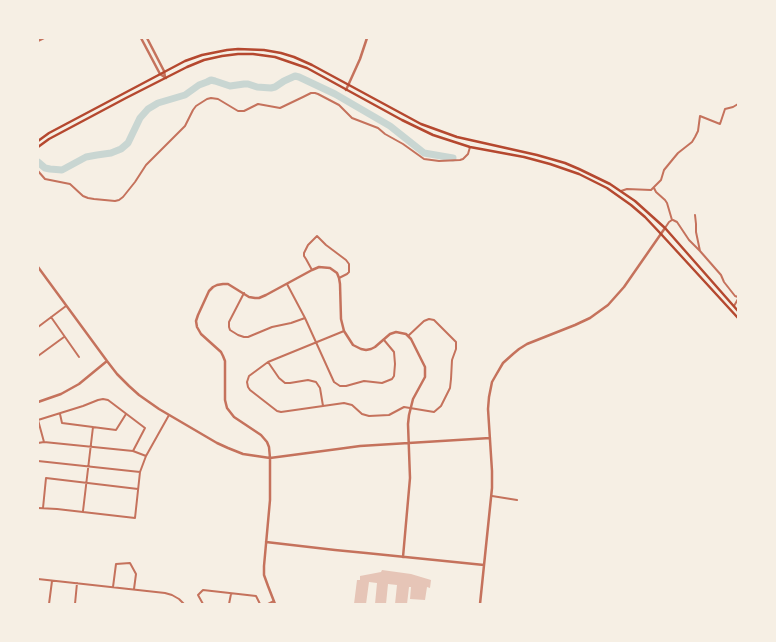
<!DOCTYPE html>
<style>
body{margin:0}
#map{position:relative;width:776px;height:642px;overflow:hidden;background:#f6efe4;font-family:Karla,sans-serif}
canvas{display:block}
.frame{position:absolute;inset:0;border:39px solid #f6efe4;pointer-events:none}
</style>
<div id="map">
<canvas width="776" height="642"></canvas>
<div class="frame"></div>
</div>
<script>
const c = document.querySelector('canvas').getContext('2d');
c.lineJoin = 'round';
const poly = rows => new Path2D(rows.map(r => 'M' + r).join(''));
function trace(path, color, width, dash) { c.strokeStyle = color; c.lineWidth = width; c.lineCap = dash ? 'butt' : 'round'; c.setLineDash(dash || []); c.stroke(path); }
function paint(path, color) { c.fillStyle = color; c.fill(path, 'evenodd'); }
trace(poly([
 [38,162,45,168,50,169,62,170,86,157,97,155,111,153,121,149,128,143,140,118,148,109,158,103,185,95,199,85,207,82,211,80,215,81,230,86,244,84,248,84,257,87,271,88,275,87,284,81,295,76,299,77,335,94,390,126,424,153,453,158]
]), '#c9d6d2', 7);
paint(poly([
 [382,570,411,574,431,580,430,588,427,587,425,600,410,599,411,587,409,587,407,604,395,604,397,585,388,584,386,604,375,604,377,583,369,582,366,604,354,604,357,580,360,580,360,576,381,572]
]), '#e6c5b7');
trace(poly([
 [38,171,45,179,70,184,83,196,88,198,94,199,115,201,119,200,123,197,135,182,146,165,185,126,193,110,196,106,207,99,211,98,218,99,238,111,244,111,258,104,280,108,303,97,311,93,315,93,318,94,339,105,352,118,378,128,385,134,403,144,424,159,439,161,460,160,463,159,468,154,470,147],
 [654,188,656,192,665,200,667,203,672,220],
 [621,191,627,189,651,190,661,180,664,170,673,159,678,153,692,142,695,137,698,131,700,116,720,124,725,109,733,107,738,104],
 [695,215,696,224,696,232,700,251],
 [665,228,669,222,672,220,673,220,677,222,689,240,700,251,721,275,724,282,735,296,738,297],
 [312,270,306,259,304,256,304,253,308,245,317,236,326,245,346,260,349,264,349,272,347,274,339,278],
 [287,284,305,318,334,382,340,386,346,386,364,381,382,383,392,379,394,376,395,364,394,352,384,340],
 [244,293,229,322,229,327,230,330,238,335,244,337,248,337,272,327,291,323,305,318],
 [734,306,738,299],
 [51,317,79,357],
 [38,327,66,306],
 [344,331,268,362,249,376,247,382,248,387,250,390,277,411,281,412,344,403,352,405,362,414,369,416,389,415,404,407,434,412,441,406,450,388,451,379,452,360,456,349,456,342,434,320,429,319,424,321,408,336],
 [38,356,64,337],
 [268,362,279,378,285,383,290,383,308,380,316,382,320,388,323,406],
 [60,414,62,423,116,430,126,414],
 [44,442,38,420,83,406,98,400,103,399,108,400,145,428,133,451],
 [38,443,44,442,133,451,146,456],
 [38,461,140,472],
 [492,496,517,500],
 [38,508,57,509,135,518,140,472,146,456,169,415],
 [43,508,46,478,138,489],
 [83,511,93,427],
 [38,579,165,593,172,595,179,599,184,604],
 [113,587,116,564,130,563,136,574,134,589],
 [49,604,52,581],
 [75,604,77,583],
 [203,604,198,595,203,590,256,596,260,604],
 [229,604,231,594],
 [268,604,274,601]
]), '#c5725c', 2);
trace(poly([
 [141,38,160,74,166,78],
 [147,38,164,71,165,77],
 [38,41,44,38],
 [346,90,360,59,367,38],
 [38,267,107,361,117,374,129,386,139,395,159,409,217,443,228,448,243,454,270,458,338,449,360,446,490,438],
 [38,402,61,394,79,384,107,361],
 [266,542,335,550,366,553,484,565],
 [275,604,268,586,264,575,264,566,270,500,270,458,269,447,267,442,261,435,234,417,227,408,225,400,225,361,223,356,221,352,201,334,197,327,196,321,198,315,209,291,213,287,217,285,223,284,228,284,249,297,255,298,259,298,266,295,312,270,319,267,330,268,337,273,339,278,340,284,341,319,344,331,353,345,361,349,366,350,371,349,375,347,390,334,396,332,406,334,411,339,425,367,425,377,413,399,409,415,408,424,410,478,403,557],
 [480,604,492,488,492,471,488,409,489,397,492,382,496,375,503,363,513,354,519,349,527,344,575,325,590,318,608,305,624,287,665,228]
]), '#c5725c', 2.5);
trace(poly([
 [38,141,49,133,185,61,202,55,227,50,238,49,264,50,281,53,294,57,312,65,421,124,457,137,537,155,565,163,579,169,610,184,635,201,665,228,738,311],
 [38,147,49,139,126,98,187,67,204,60,222,56,238,54,253,54,275,57,307,68,402,120,433,135,470,147,524,157,550,164,579,174,607,188,631,205,645,217,661,234,738,318]
]), '#b5482f', 2.5);
</script>
